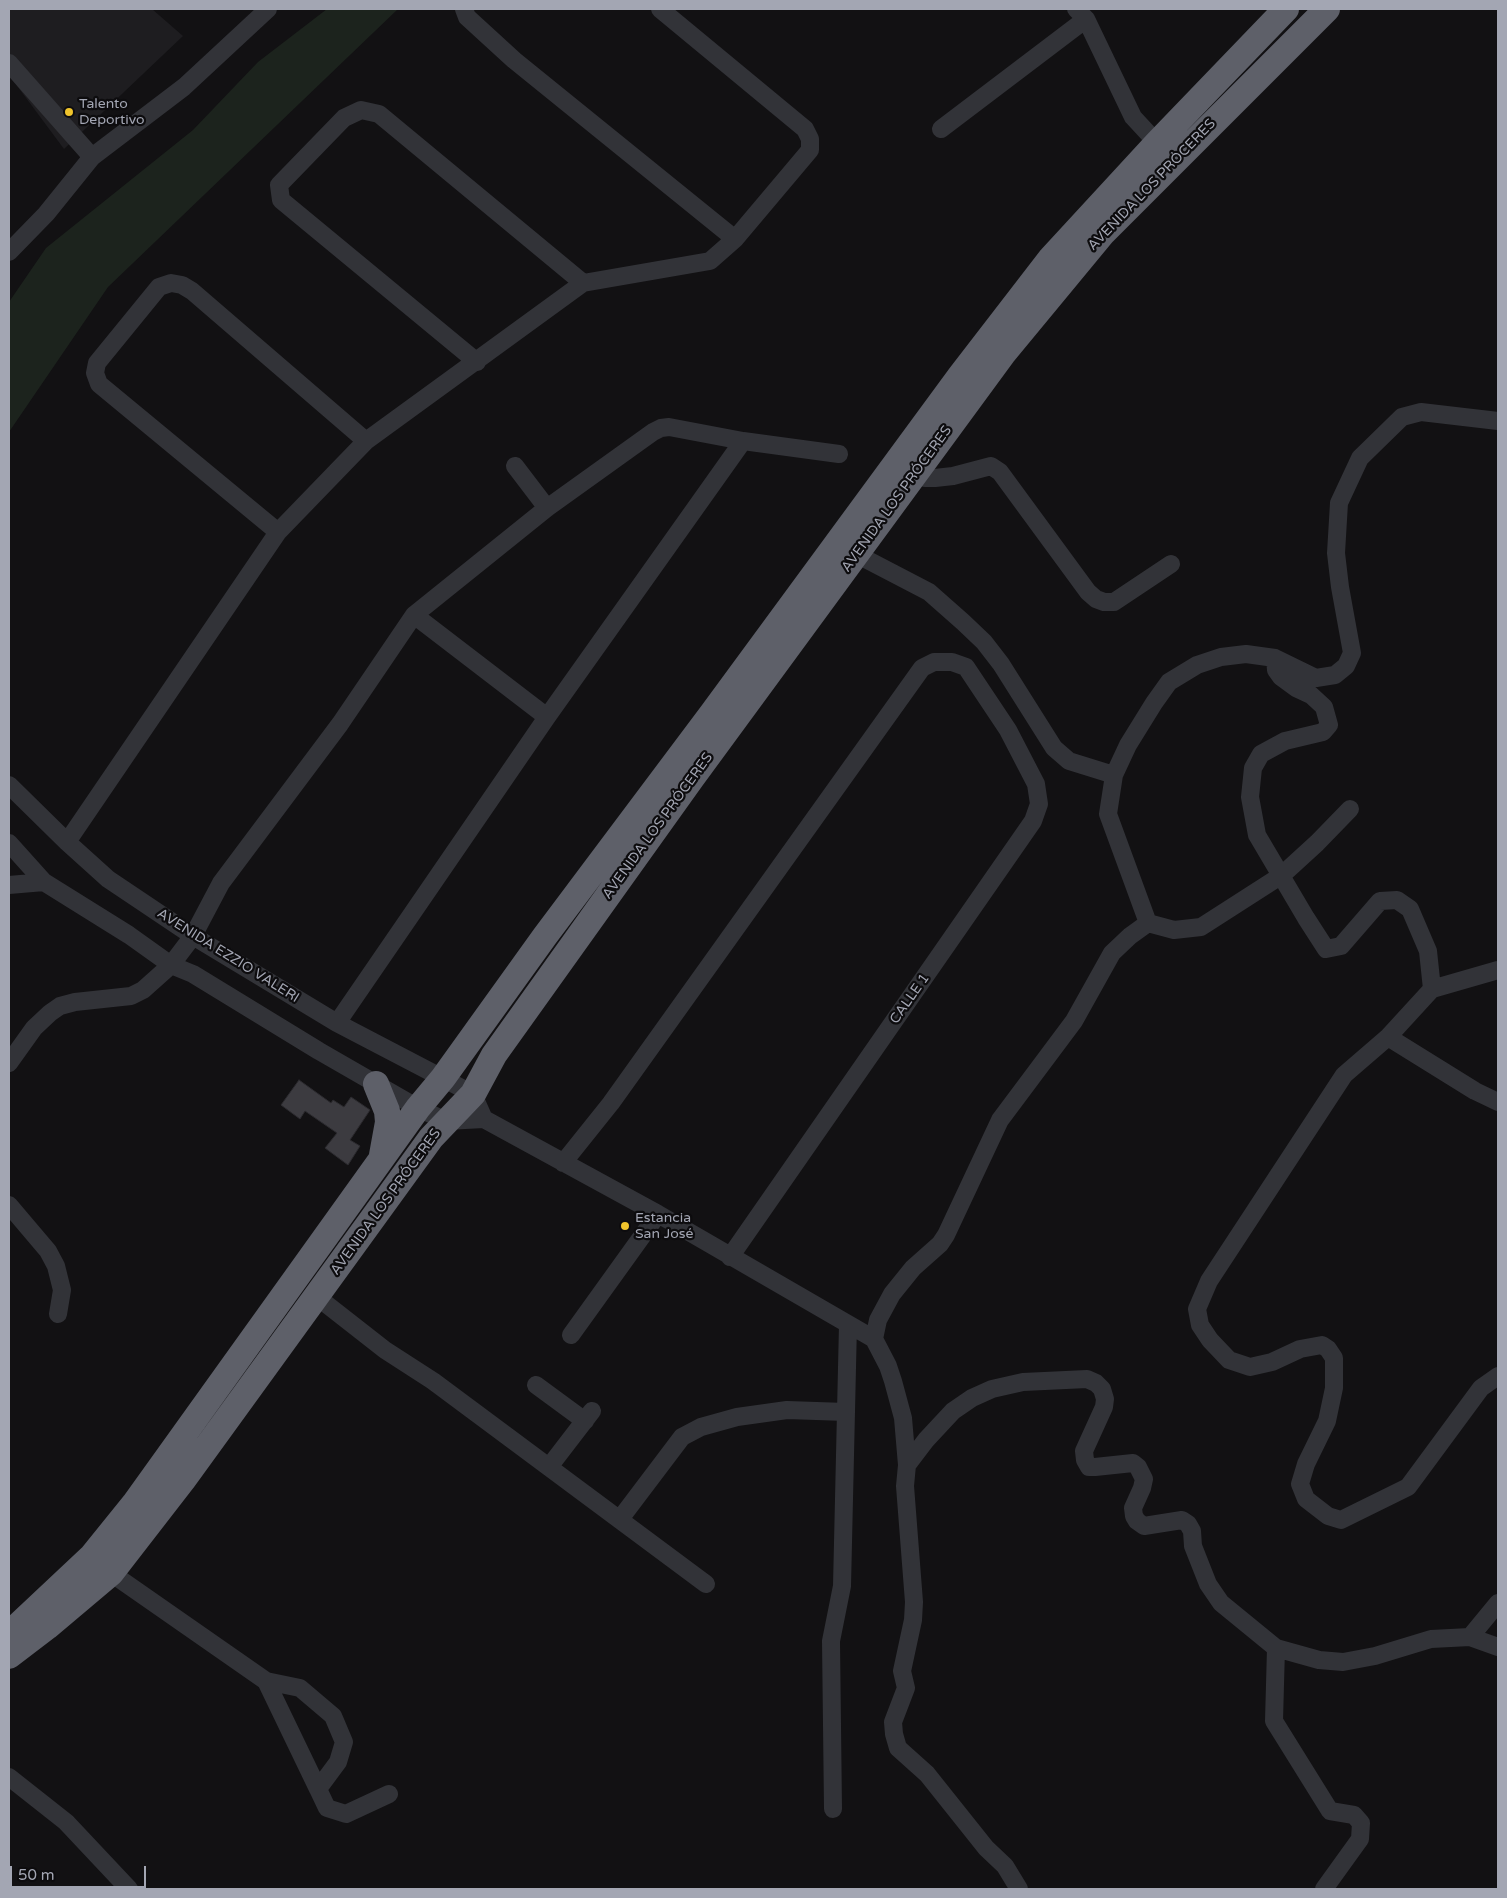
<!DOCTYPE html>
<meta charset="utf-8">
<style>
body{margin:0}
#map{position:relative;width:1507px;height:1898px;overflow:hidden;background:#121113;font-family:"Varela Round",sans-serif}
canvas{display:block}
.frame{position:absolute;inset:0;border:10px solid #a3a6b3;pointer-events:none}
.scale{position:absolute;left:10px;top:1866px;width:136px;height:22px;box-sizing:border-box;border:2px solid #a3a6b3;border-top:0;padding-left:6px;font-size:15px;line-height:18px;white-space:nowrap;color:#a3a6b3;-webkit-text-stroke:4px #0d0c0e;paint-order:stroke}
</style>
<div id="map">
<canvas width="1507" height="1898"></canvas>
<div class="frame"></div>
<div class="scale">50 m</div>
</div>
<script>
const c = document.querySelector('canvas').getContext('2d');
c.lineJoin = 'round';
function paint(path, color) { c.fillStyle = color; c.fill(path, 'evenodd'); }
const poly = rows => new Path2D(rows.map(r => 'M' + r).join(''));
function trace(path, color, width, dash) { c.strokeStyle = color; c.lineWidth = width; c.lineCap = dash ? 'butt' : 'round'; c.setLineDash(dash || []); c.stroke(path); }
function label(font, color, halo, rows, align = 'center') {
  c.font = font + ' "Varela Round",sans-serif'; c.lineWidth = 4.5; c.setLineDash([]); c.textBaseline = 'middle'; c.strokeStyle = halo; c.fillStyle = color; for (const [text, x, y, turn = 0] of rows) {
    c.save(); c.translate(x, y); c.rotate((+turn || 0) * Math.PI / 180); c.textAlign = isNaN(turn) ? turn : align; if (halo) c.strokeText(text, 0, 0); c.fillText(text, 0, 0); c.restore();
  }
}
paint(poly([
 [9,9,152,9,183,36,64,149,9,75]
]), '#1e1d20');
paint(poly([
 [327,9,398,9,108,287,9,432,9,302,46,248,193,130,258,62]
]), '#1c231d');
const building = poly([
 [299,1080,331,1103,333,1100,344,1107,351,1097,370,1110,350,1140,360,1146,348,1165,325,1148,337,1133,305,1111,300,1119,281,1105,299,1080]
]);
paint(building, '#3c3b40');
trace(building, '#2c2b2f', 1);
trace(poly([
 [464,9,467,17,514,60,735,239],
 [1076,9,1086,19,1133,117,1157,143],
 [9,63,92,157],
 [941,129,1086,19],
 [9,252,46,214,92,157,184,87,268,9],
 [477,362,281,200,279,185,344,118,361,110,379,114,583,283],
 [515,466,547,508],
 [915,473,925,478,935,478,953,476,991,466,1000,472,1088,592,1096,599,1104,602,1114,602,1171,564],
 [278,532,99,384,95,373,97,363,159,287,171,283,182,285,192,291,366,441],
 [856,554,929,592,963,622,984,642,1001,664,1054,748,1069,761,1114,775],
 [414,615,547,717],
 [1275,658,1276,670,1281,677,1296,688,1311,695,1324,707,1329,725,1323,732,1285,741,1261,754,1253,768,1250,797,1257,835,1306,918,1326,949,1341,946,1380,901,1397,900,1410,909,1428,951,1432,989],
 [9,785,67,842,108,879,193,936,337,1023,473,1094,484,1119,658,1214,874,1339,888,1366,893,1381,903,1418,907,1465,926,1440,953,1411,972,1398,992,1389,1023,1382,1087,1379,1096,1383,1102,1389,1105,1399,1104,1407,1084,1451,1085,1460,1089,1467,1095,1467,1133,1463,1138,1467,1144,1479,1142,1488,1133,1508,1134,1516,1137,1521,1144,1526,1182,1520,1188,1524,1192,1531,1193,1546,1208,1584,1221,1603,1276,1648,1319,1660,1343,1662,1375,1656,1431,1639,1470,1637,1498,1647],
 [67,842,278,532,366,441,583,283,710,261,735,239,810,150,810,139,805,129,660,9],
 [9,843,44,882,129,935,171,965,193,974,319,1051,418,1108,446,1121,484,1119],
 [9,885,44,882],
 [1148,923,1174,930,1201,927,1282,875,1317,843,1350,809],
 [1498,970,1432,989,1388,1037,1344,1075,1209,1281,1197,1309,1200,1325,1210,1340,1229,1360,1250,1367,1272,1362,1300,1349,1322,1345,1328,1349,1334,1358,1334,1388,1327,1421,1306,1464,1300,1484,1306,1499,1328,1516,1341,1520,1408,1487,1481,1388,1498,1376],
 [337,1023,547,717,743,441],
 [1388,1037,1475,1091,1498,1102],
 [9,1063,34,1028,50,1013,60,1006,75,1002,131,996,143,990,171,965,193,936,221,883,340,724,414,615,547,508,653,432,661,428,669,427,743,441,839,454],
 [563,1163,611,1103,922,668,934,662,952,662,966,667,1008,730,1036,784,1039,804,1033,821,730,1257],
 [9,1205,48,1251,56,1266,62,1290,58,1314],
 [316,1296,385,1350,433,1381,706,1584],
 [571,1335,658,1214],
 [874,1339,878,1320,892,1294,913,1268,940,1244,946,1235,1000,1120,1074,1021,1112,953,1130,936,1148,923,1108,814,1114,775,1128,745,1154,703,1169,682,1197,665,1221,657,1246,654,1275,658,1316,678,1335,675,1346,666,1352,653,1340,587,1336,553,1339,503,1360,458,1402,417,1421,412,1498,421],
 [536,1385,585,1421],
 [907,1465,905,1486,914,1602,913,1620,902,1671,906,1688,893,1722,894,1734,898,1748,927,1774,986,1848,1005,1866,1019,1889],
 [549,1467,592,1411],
 [620,1519,682,1437,701,1427,737,1417,787,1410,846,1412],
 [111,1573,266,1681,300,1688,333,1716,344,1742,338,1762,318,1789,327,1808,346,1814,389,1794],
 [1470,1637,1498,1603],
 [1276,1648,1274,1721,1330,1811,1354,1815,1361,1823,1360,1839,1324,1889],
 [266,1681,318,1789],
 [9,1777,66,1822,129,1889],
 [833,1809,831,1641,842,1586,848,1324]
]), '#323338', 18);
trace(poly([
 [376,1084,387,1111,388,1122,382,1155],
 [9,1634,92,1556,134,1504,418,1108,443,1078,545,936,713,712,960,376,1051,258,1157,143,1286,9],
 [9,1656,47,1627,111,1573,183,1480,431,1138,473,1094,494,1055,692,778,1003,354,1103,233,1327,9]
]), '#5e6069', 26);
for (const [x, y, r, color] of [
 [69,112,5,"#f0c42c"],
 [625,1226,5,"#f0c42c"]
]) { const dot = new Path2D(); dot.arc(x, y, r, 0, 2 * Math.PI); c.fillStyle = color; c.fill(dot); trace(dot, '#0d0c0e', 2); }
label('14px', '#a3a6b3', '#0d0c0e', [
 ["Talento",79,104],
 ["Deportivo",79,120],
 ["Estancia",635,1218],
 ["San José",635,1234]
], 'left');
label('14px', '#a3a6b3', '#0d0c0e', [
 ["AVENIDA LOS PRÓCERES",1152,185,-46],
 ["AVENIDA LOS PRÓCERES",897,499,-54],
 ["AVENIDA LOS PRÓCERES",658,826,-54],
 ["AVENIDA EZZIO VALERI",228,956,32],
 ["CALLE 1",910,999,-55],
 ["AVENIDA LOS PRÓCERES",386,1202,-54]
]);
</script>
